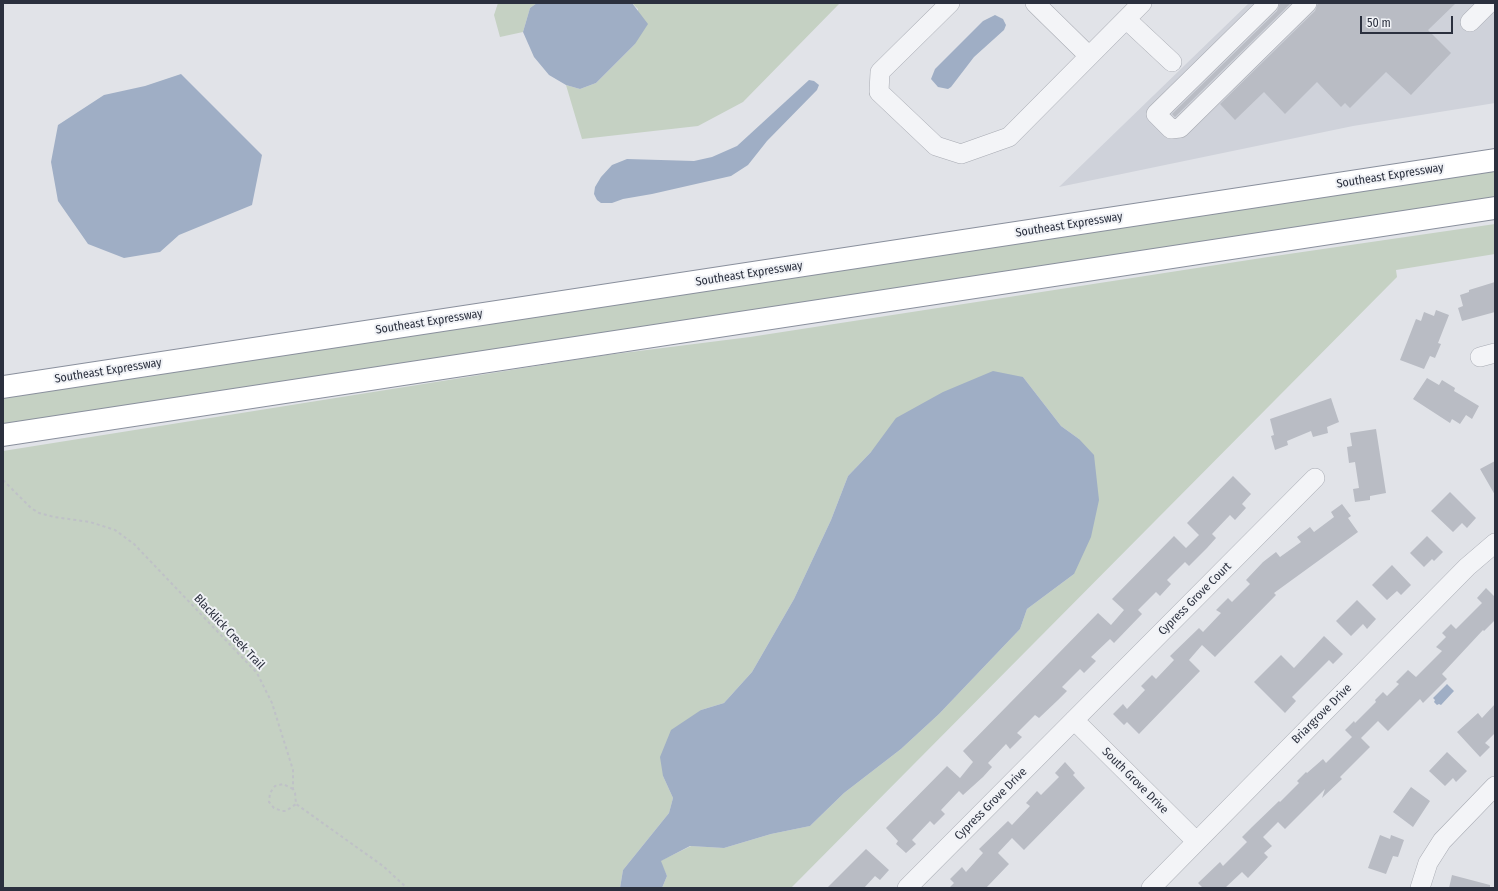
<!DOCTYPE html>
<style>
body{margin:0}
#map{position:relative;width:1498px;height:891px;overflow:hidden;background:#e1e3e8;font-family:"Fira Sans Condensed",sans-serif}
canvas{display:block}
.frame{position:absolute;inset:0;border:4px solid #2b303e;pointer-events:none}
.scale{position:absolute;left:1360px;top:16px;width:93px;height:18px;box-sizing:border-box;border:2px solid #2b303e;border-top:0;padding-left:5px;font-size:12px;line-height:14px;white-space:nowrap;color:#2b303e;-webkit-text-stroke:3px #f0f2f6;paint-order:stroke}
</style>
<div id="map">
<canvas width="1498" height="891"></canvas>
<div class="frame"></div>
<div class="scale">50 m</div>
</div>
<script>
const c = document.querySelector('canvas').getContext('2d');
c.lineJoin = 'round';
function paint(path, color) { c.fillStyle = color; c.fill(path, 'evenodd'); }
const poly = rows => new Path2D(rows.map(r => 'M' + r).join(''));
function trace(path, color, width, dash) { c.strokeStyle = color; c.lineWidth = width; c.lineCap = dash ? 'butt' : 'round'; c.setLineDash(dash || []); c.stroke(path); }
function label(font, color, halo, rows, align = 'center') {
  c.font = font + ' "Fira Sans Condensed",sans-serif'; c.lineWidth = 4; c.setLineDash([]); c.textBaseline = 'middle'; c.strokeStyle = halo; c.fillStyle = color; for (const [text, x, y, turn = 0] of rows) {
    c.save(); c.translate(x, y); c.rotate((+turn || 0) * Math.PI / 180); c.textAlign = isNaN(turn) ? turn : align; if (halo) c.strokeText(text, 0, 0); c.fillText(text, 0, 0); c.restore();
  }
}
paint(poly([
 [1249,3,1495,3,1495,103,1353,126,1059,187]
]), '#cfd2da');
paint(poly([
 [498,3,537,3,530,8,523,32,500,37,494,15],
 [632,3,840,3,743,102,698,126,582,139,566,85,580,89,596,83,635,44,638,9],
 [1495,169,1495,198,3,426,3,398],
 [1495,224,1495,254,1396,270,1397,277,791,888,662,888,667,876,660,861,691,846,724,848,771,834,810,826,844,793,901,749,939,714,1020,629,1027,609,1074,574,1079,439,1061,426,1023,377,871,452,848,476,831,520,794,599,752,672,724,703,701,710,663,776,673,798,669,813,623,870,620,888,3,888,3,451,599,356,750,337,1268,257]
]), '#c5d1c3');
paint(poly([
 [537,3,632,3,648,24,635,44,596,83,580,89,566,85,549,75,534,57,523,32,530,8],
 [995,15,1003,19,1006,25,1004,30,974,57,951,87,948,89,938,87,931,79,935,69,983,21],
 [181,74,262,155,252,205,179,235,160,252,124,258,88,244,58,201,51,162,58,125,104,95,145,86],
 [809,80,814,81,819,85,817,90,767,141,748,165,731,176,652,194,623,199,612,203,601,203,597,200,594,194,595,187,601,177,612,165,627,159,694,161,712,157,737,146],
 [993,371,1023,377,1061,426,1079,439,1094,455,1099,500,1091,537,1074,574,1027,609,1020,629,939,714,901,749,844,793,810,826,771,834,724,848,690,846,661,861,667,876,662,888,620,888,623,870,669,813,673,798,663,776,660,757,671,730,701,710,724,703,752,672,794,599,831,520,848,476,871,452,896,418,943,392],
 [1447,684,1454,691,1441,705,1439,704,1437,705,1434,702,1435,700,1433,698]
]), '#9faec5');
paint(poly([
 [1280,3,1291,3,1175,117,1172,114,1277,11],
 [1318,3,1456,3,1428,30,1451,53,1411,95,1386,72,1350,108,1345,103,1341,107,1317,82,1285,114,1264,92,1235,120,1220,104,1315,11],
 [1495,282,1495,312,1462,321,1458,308,1463,306,1460,295,1469,292,1469,290],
 [1436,310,1449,315,1438,343,1441,344,1435,358,1430,356,1424,369,1400,360,1416,319,1421,321,1424,312,1434,316],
 [1427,378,1439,385,1442,380,1455,388,1454,391,1479,406,1472,419,1466,415,1460,424,1452,419,1450,423,1413,399],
 [1331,398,1339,422,1327,427,1328,433,1313,437,1311,431,1287,441,1288,445,1275,450,1271,436,1274,435,1270,419],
 [1376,429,1386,493,1370,496,1370,500,1355,502,1353,489,1359,488,1355,462,1349,463,1347,447,1352,446,1350,433],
 [1495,461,1495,495,1480,469],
 [1233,476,1251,494,1242,504,1246,508,1235,520,1230,515,1212,534,1216,538,1207,548,1189,566,1185,562,1167,580,1171,584,1160,596,1156,592,1138,610,1142,614,1114,643,1110,639,1091,657,1096,661,1084,673,1080,669,1062,687,1067,691,1058,700,1039,718,1035,715,1017,733,1022,737,1010,749,1006,744,988,763,992,767,983,777,963,795,959,791,941,810,945,814,934,825,930,821,912,840,916,844,906,853,896,844,898,841,886,828,947,766,960,778,973,762,963,751,1098,613,1111,625,1124,610,1112,599,1174,536,1186,548,1199,535,1187,523],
 [1450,492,1476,518,1467,528,1462,523,1453,532,1431,511],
 [1342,504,1351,516,1348,518,1358,532,1274,593,1276,595,1215,657,1202,645,1189,660,1200,671,1139,734,1127,722,1124,725,1113,714,1123,704,1127,709,1145,690,1141,686,1152,675,1156,679,1174,660,1170,656,1199,628,1203,632,1221,613,1216,610,1228,598,1232,602,1250,584,1246,580,1263,562,1276,552,1280,557,1301,542,1297,537,1310,527,1314,532,1334,517,1331,512],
 [1427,536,1443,552,1434,561,1432,559,1424,567,1410,553],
 [1392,565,1411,585,1401,595,1397,591,1387,600,1372,585],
 [1486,588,1495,597,1495,620,1484,631,1483,630,1442,674,1447,679,1423,703,1420,699,1388,731,1378,721,1361,738,1370,747,1340,777,1342,779,1322,798,1325,789,1285,829,1278,822,1263,837,1272,846,1264,853,1268,857,1248,878,1242,872,1225,888,1203,888,1198,883,1220,862,1223,866,1247,842,1242,837,1252,827,1279,801,1280,802,1299,783,1297,781,1306,772,1307,773,1323,759,1326,763,1352,737,1345,730,1354,721,1355,723,1376,702,1375,700,1383,692,1387,696,1399,684,1396,682,1408,670,1416,677,1442,651,1436,647,1446,637,1442,633,1451,624,1456,629,1482,603,1477,598],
 [1357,600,1376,619,1367,629,1363,624,1351,636,1336,621],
 [1324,636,1343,654,1333,664,1329,660,1292,697,1296,701,1285,713,1254,682,1281,655,1294,668],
 [1495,704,1495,733,1485,743,1490,747,1480,757,1457,732,1478,713,1482,718],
 [1447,752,1467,771,1456,782,1453,778,1445,786,1429,771],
 [1065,762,1075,773,1073,775,1085,788,1024,850,1012,838,998,853,1009,864,986,888,949,888,954,883,950,879,962,867,966,872,983,853,979,849,1008,821,1012,825,1030,806,1026,803,1037,791,1041,795,1059,777,1055,773],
 [1411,787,1430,801,1413,827,1393,812],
 [1380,835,1390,839,1391,835,1404,840,1398,857,1393,856,1386,874,1368,868],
 [866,849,889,870,880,880,875,876,864,888,827,888],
 [1452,875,1490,885,1490,888,1449,888]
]), '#b9bcc4');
const minor = poly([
 [950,3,880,72,879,92,936,146,961,154,1009,137,1142,3],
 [1035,3,1089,56],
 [1269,3,1156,114,1171,129,1180,128,1307,3],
 [1126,19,1172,62],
 [1470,22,1489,3],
 [1480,357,1495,353],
 [1074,720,1196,841],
 [907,888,1315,478],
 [1151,888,1467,567,1495,543],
 [1420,888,1428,863,1442,841,1495,786]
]);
const highway = poly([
 [3,387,1495,160],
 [3,435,1495,208]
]);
trace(minor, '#a7aab2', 20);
trace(highway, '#8a909d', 24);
trace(poly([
 [3,480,31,508,39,513,54,517,90,522,115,530,134,544,257,673,272,703,293,770,293,789,295,793,296,804,383,866,407,888],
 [293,789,283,784,275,786,270,793,269,802,274,808,282,811,286,811,296,804]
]), '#bfc1c7', 2, [3, 3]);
trace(minor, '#f3f4f7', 19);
trace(highway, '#fff', 22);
label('12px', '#2b303e', '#f0f2f6', [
 ["Southeast Expressway",1390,176,-9],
 ["Southeast Expressway",1069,225,-9],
 ["Southeast Expressway",749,274,-9],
 ["Southeast Expressway",429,322,-9],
 ["Southeast Expressway",108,371,-9],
 ["Cypress Grove Court",1195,599,-45],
 ["Blacklick Creek Trail",229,632,47],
 ["Briargrove Drive",1322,714,-45],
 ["South Grove Drive",1135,781,45],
 ["Cypress Grove Drive",991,804,-45]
]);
</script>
